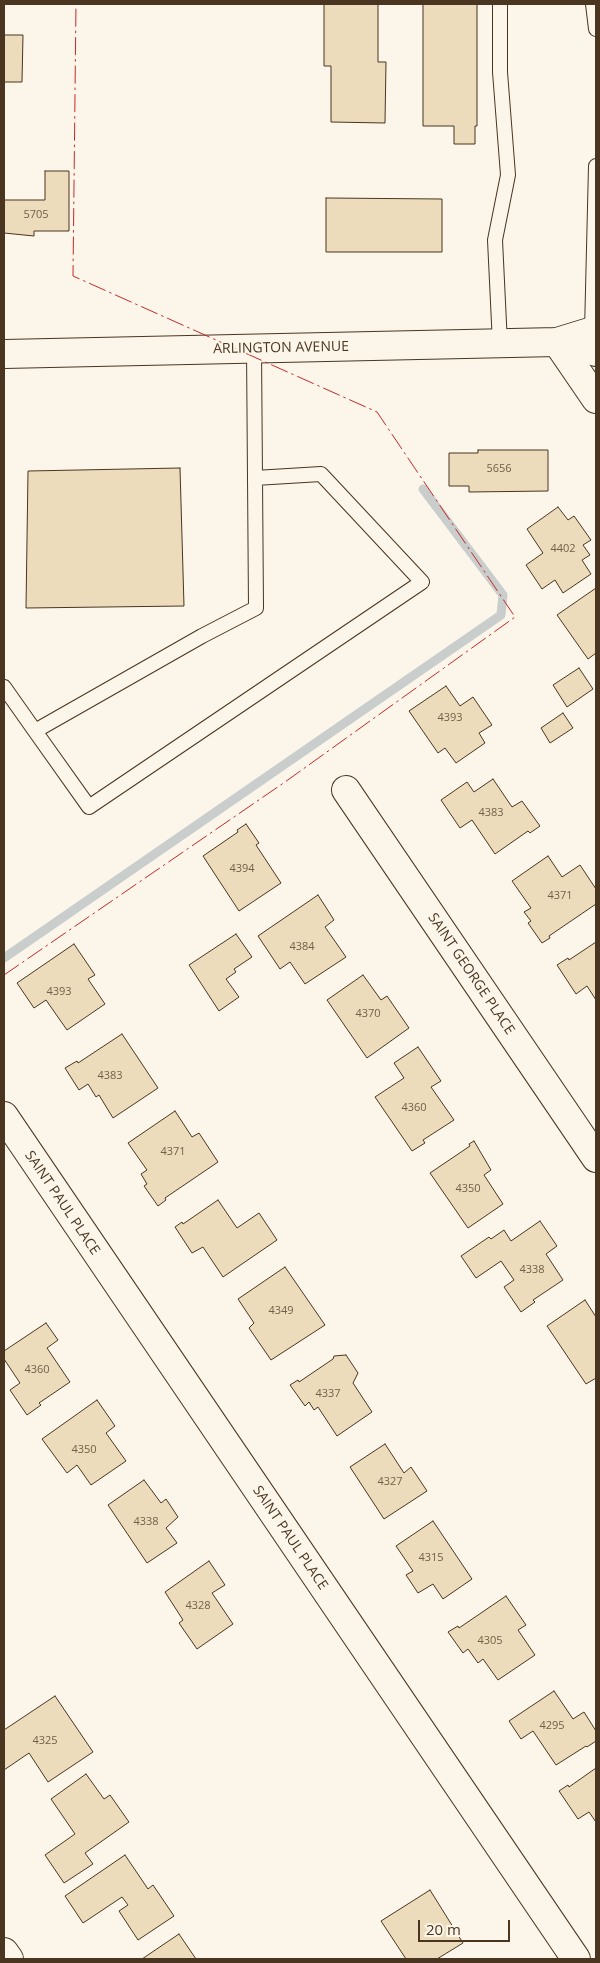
<!DOCTYPE html>
<style>
body{margin:0}
#map{position:relative;width:600px;height:1963px;overflow:hidden;background:#fbf6e9;font-family:"Open Sans",sans-serif}
canvas{display:block}
.frame{position:absolute;inset:0;border:5px solid #4a3520;pointer-events:none}
.scale{position:absolute;left:418px;top:1920px;width:92px;height:22px;box-sizing:border-box;border:2px solid #4a3520;border-top:0;padding-left:6px;font-size:15px;line-height:18px;white-space:nowrap;color:#4a3520;-webkit-text-stroke:4px #fbf6e9;paint-order:stroke}
</style>
<div id="map">
<canvas width="600" height="1963"></canvas>
<div class="frame"></div>
<div class="scale">20 m</div>
</div>
<script>
const c = document.querySelector('canvas').getContext('2d');
c.lineJoin = 'round';
const poly = rows => new Path2D(rows.map(r => 'M' + r).join(''));
function trace(path, color, width, dash) { c.strokeStyle = color; c.lineWidth = width; c.lineCap = dash ? 'butt' : 'round'; c.setLineDash(dash || []); c.stroke(path); }
function paint(path, color) { c.fillStyle = color; c.fill(path, 'evenodd'); }
function label(font, color, halo, rows, align = 'center') {
  c.font = font + ' "Open Sans",sans-serif'; c.lineWidth = 4; c.setLineDash([]); c.textBaseline = 'middle'; c.strokeStyle = halo; c.fillStyle = color; for (const [text, x, y, turn = 0] of rows) {
    c.save(); c.translate(x, y); c.rotate((+turn || 0) * Math.PI / 180); c.textAlign = isNaN(turn) ? turn : align; if (halo) c.strokeText(text, 0, 0); c.fillText(text, 0, 0); c.restore();
  }
}
trace(poly([
 [4,958,501,615,503,595,423,489]
]), '#c9cecd', 9);
const building = poly([
 [324,4,378,4,378,62,386,62,385,123,331,122,331,66,324,66,324,4],
 [423,4,477,4,477,126,475,126,475,144,454,144,454,126,423,126,423,4],
 [4,35,23,35,22,82,4,82,4,35],
 [45,171,69,171,69,231,34,231,34,236,4,233,4,200,45,200,45,171],
 [326,198,442,199,442,252,326,252,326,198],
 [478,450,548,450,548,491,469,492,469,486,449,486,449,453,478,453,478,450],
 [180,468,184,606,26,608,28,471,180,468],
 [558,507,568,520,574,516,591,540,583,545,590,555,582,560,591,574,563,593,555,580,542,589,526,565,543,553,527,529,558,507],
 [596,588,596,653,588,659,557,615,596,588],
 [579,668,593,689,567,707,553,685,579,668],
 [446,686,460,706,473,697,492,725,479,733,485,743,456,763,445,748,438,753,409,711,446,686],
 [563,713,573,728,550,743,541,728,563,713],
 [493,779,512,807,522,801,540,826,530,833,528,831,495,854,472,820,460,828,441,800,467,782,474,792,493,779],
 [246,824,259,843,256,845,281,883,239,911,203,856,238,832,237,830,246,824],
 [548,856,562,877,580,865,596,889,596,904,549,936,550,938,542,943,528,923,531,921,524,912,531,908,512,881,548,856],
 [318,895,334,920,325,927,346,957,305,984,290,962,280,969,258,936,318,895],
 [236,934,252,957,234,969,236,972,226,979,239,997,219,1011,189,965,236,934],
 [596,942,596,1000,587,986,576,994,557,965,568,958,569,960,596,942],
 [74,944,95,975,88,979,105,1004,67,1030,46,1000,34,1008,17,983,74,944],
 [363,975,381,1000,387,996,409,1028,367,1058,327,1000,363,975],
 [122,1034,158,1088,113,1118,99,1095,96,1097,88,1084,79,1090,65,1068,77,1061,78,1063,122,1034],
 [418,1047,441,1081,431,1087,454,1120,423,1140,425,1143,412,1151,375,1097,404,1078,394,1063,418,1047],
 [175,1111,192,1137,199,1133,218,1162,165,1198,166,1200,158,1206,144,1186,147,1184,141,1174,147,1170,128,1143,175,1111],
 [474,1141,491,1170,484,1175,503,1204,468,1228,430,1173,470,1146,469,1144,474,1141],
 [218,1200,237,1228,259,1213,277,1240,223,1277,203,1247,192,1253,175,1227,182,1222,183,1224,218,1200],
 [540,1221,557,1246,546,1254,563,1280,533,1300,535,1302,521,1312,504,1287,514,1280,501,1261,476,1278,461,1256,489,1237,491,1239,504,1230,511,1241,540,1221],
 [285,1267,325,1325,271,1360,249,1328,254,1323,238,1299,285,1267],
 [585,1300,596,1317,596,1378,586,1384,547,1326,585,1300],
 [46,1323,58,1340,47,1348,70,1382,39,1403,41,1405,27,1415,10,1390,20,1383,4,1359,4,1351,46,1323],
 [346,1355,358,1373,353,1383,372,1412,337,1436,318,1407,314,1410,309,1402,305,1406,290,1385,298,1380,299,1382,333,1359,334,1356,346,1355],
 [97,1400,115,1426,106,1433,126,1461,91,1485,77,1465,67,1473,42,1439,97,1400],
 [385,1444,404,1473,411,1467,427,1491,384,1519,350,1467,385,1444],
 [144,1480,161,1503,166,1499,178,1517,166,1528,177,1543,147,1563,108,1505,144,1480],
 [433,1521,472,1579,443,1599,433,1584,418,1593,406,1575,413,1571,396,1546,433,1521],
 [209,1561,225,1585,212,1593,233,1624,197,1649,179,1623,183,1620,165,1592,209,1561],
 [506,1596,526,1625,518,1630,535,1655,498,1680,483,1659,478,1663,468,1649,463,1653,448,1632,458,1626,459,1628,506,1596],
 [554,1691,573,1719,584,1712,596,1731,596,1741,587,1747,586,1746,556,1765,533,1731,521,1739,509,1721,554,1691],
 [55,1696,93,1752,48,1782,29,1753,4,1770,4,1730,55,1696],
 [596,1768,596,1822,589,1812,578,1819,559,1791,568,1785,569,1787,596,1768],
 [86,1774,104,1799,110,1795,129,1822,85,1853,93,1864,64,1883,45,1855,75,1834,51,1799,86,1774],
 [125,1855,148,1889,153,1885,174,1916,138,1940,119,1911,128,1905,122,1897,83,1923,65,1896,125,1855],
 [430,1890,463,1943,437,1959,406,1959,381,1921,430,1890],
 [179,1934,196,1959,142,1959,179,1934]
]);
paint(building, '#ecdcbc');
trace(building, '#4a3520', 1);
const service = poly([
 [500,4,500,72,508,175,495,240,500,344],
 [593,4,596,29],
 [592,331,596,166],
 [254,349,255,478],
 [4,687,35,731,89,807,422,582,321,474,255,478,256,608,202,636,35,731]
]);
const minor = poly([
 [557,342,596,399],
 [346,790,596,1158],
 [4,1116,576,1959],
 [4,1952,9,1959]
]);
const primary = poly([
 [557,342,596,352],
 [4,354,557,342,596,330]
]);
trace(service, '#4a3520', 16);
trace(minor, '#4a3520', 30);
trace(primary, '#4a3520', 30);
trace(service, '#fbf6e9', 14);
trace(minor, '#fbf6e9', 28);
trace(primary, '#fbf6e9', 28);
trace(poly([
 [4,975,285,782,515,617,377,412,73,276,76,4]
]), '#c62828', 1, [18, 4, 2.5, 4]);
label('11px', '#725f47', null, [
 ["5705",36,215],
 ["5656",499,469],
 ["4402",563,549],
 ["4393",450,718],
 ["4383",491,813],
 ["4394",242,869],
 ["4371",560,896],
 ["4384",302,947],
 ["4393",59,992],
 ["4370",368,1014],
 ["4383",110,1076],
 ["4360",414,1108],
 ["4371",173,1152],
 ["4350",468,1189],
 ["4338",532,1270],
 ["4349",281,1311],
 ["4360",37,1370],
 ["4337",328,1394],
 ["4350",84,1450],
 ["4327",390,1482],
 ["4338",146,1522],
 ["4315",431,1558],
 ["4328",198,1606],
 ["4305",490,1641],
 ["4295",552,1726],
 ["4325",45,1741]
]);
label('14px', '#4a3520', '#fbf6e9', [
 ["ARLINGTON AVENUE",281,348,-1],
 ["SAINT GEORGE PLACE",471,974,56],
 ["SAINT PAUL PLACE",62,1203,56],
 ["SAINT PAUL PLACE",290,1538,56]
]);
</script>
